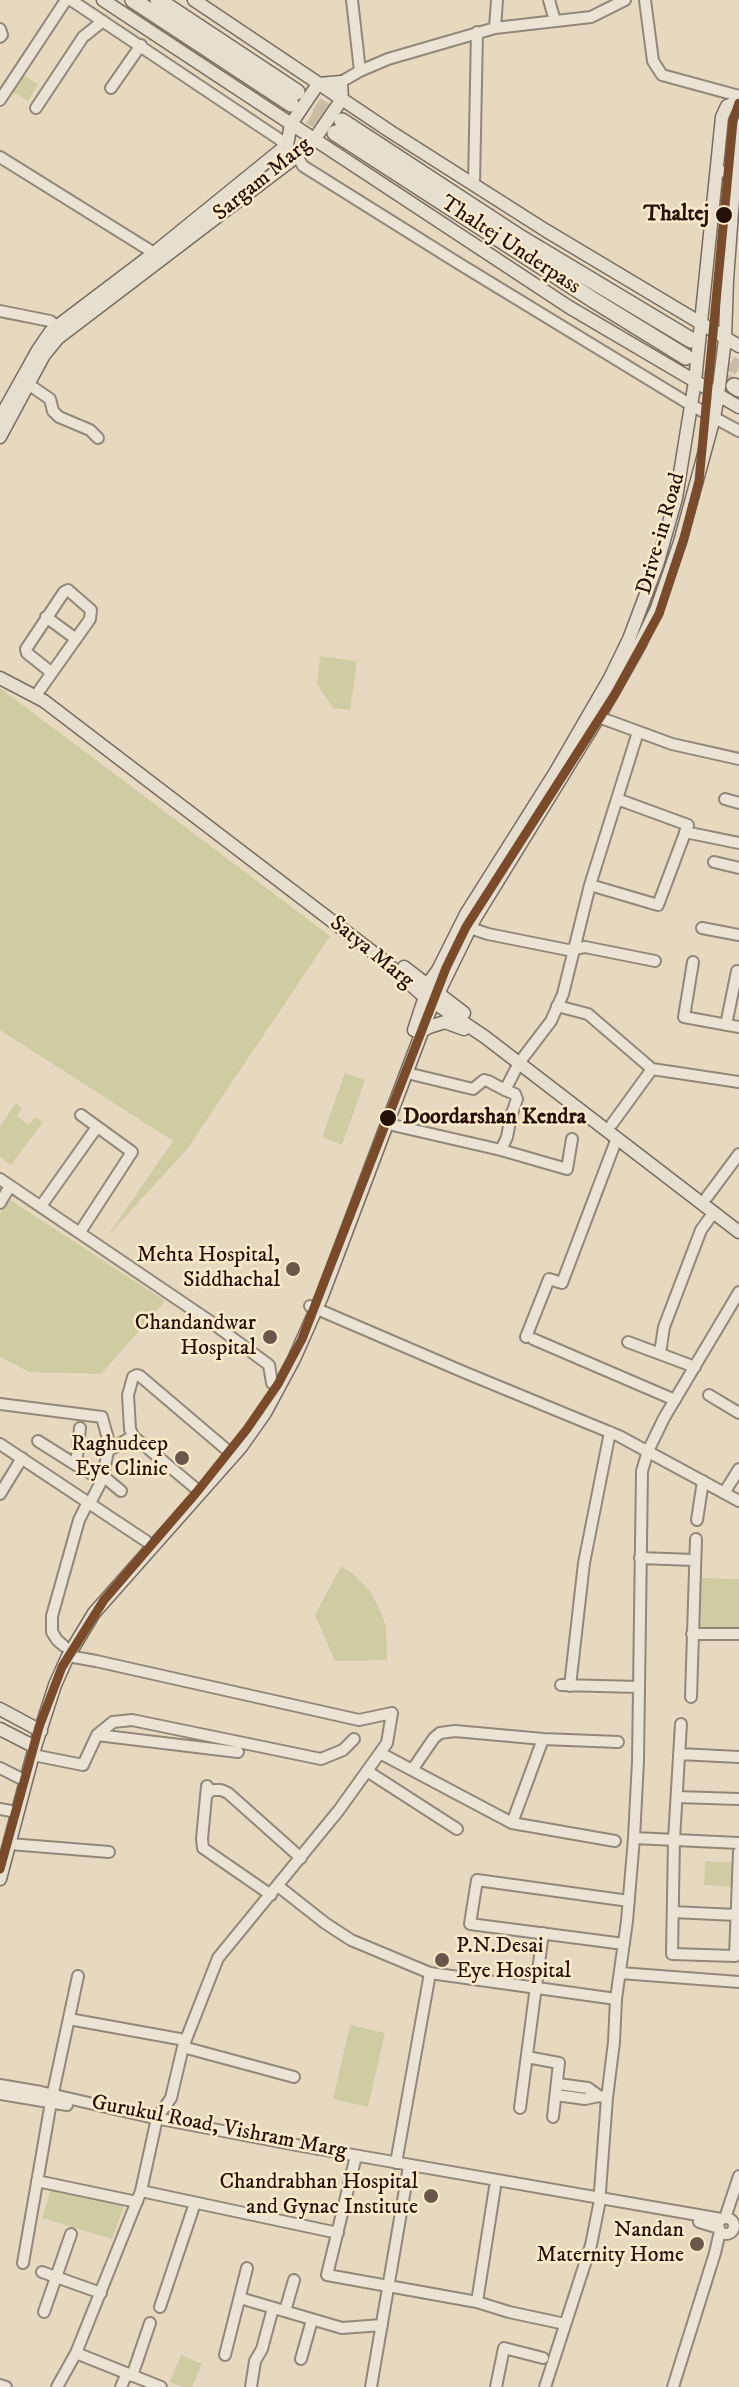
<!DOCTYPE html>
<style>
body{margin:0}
canvas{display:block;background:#e7d9bf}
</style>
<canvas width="739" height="2387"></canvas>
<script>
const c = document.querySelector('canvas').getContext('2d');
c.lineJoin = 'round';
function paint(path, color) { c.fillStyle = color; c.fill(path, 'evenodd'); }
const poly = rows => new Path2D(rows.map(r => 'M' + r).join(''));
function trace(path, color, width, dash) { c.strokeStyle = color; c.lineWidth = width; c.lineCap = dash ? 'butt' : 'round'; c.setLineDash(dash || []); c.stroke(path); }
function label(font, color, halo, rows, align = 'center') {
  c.font = font + ' "IM FELL DW Pica",serif'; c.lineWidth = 5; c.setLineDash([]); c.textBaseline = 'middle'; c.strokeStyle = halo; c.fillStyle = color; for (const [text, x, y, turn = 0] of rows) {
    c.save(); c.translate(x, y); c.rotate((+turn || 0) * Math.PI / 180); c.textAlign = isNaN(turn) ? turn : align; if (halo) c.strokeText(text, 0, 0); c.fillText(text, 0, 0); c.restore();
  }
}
paint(poly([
 [20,73,38,84,28,101,10,90],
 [320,656,357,661,350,710,333,708,317,684],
 [0,688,330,936,188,1148,106,1238,173,1141,0,1030],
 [345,1073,365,1080,342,1145,322,1137],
 [16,1103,22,1108,17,1116,29,1125,35,1117,43,1122,11,1165,0,1157,0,1126],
 [9,1199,165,1301,101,1374,29,1372,0,1357,0,1214],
 [341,1566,352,1573,370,1591,381,1612,386,1627,387,1660,335,1661,315,1615],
 [699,1578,739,1579,739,1628,698,1627],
 [705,1861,736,1863,734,1887,704,1885],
 [350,2025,385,2033,368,2107,333,2099],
 [51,2189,121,2203,124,2206,112,2239,42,2218],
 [181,2355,202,2364,192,2387,182,2387,170,2382]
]), '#cfcca3');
trace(poly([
 [297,92,342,121],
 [291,104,335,133],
 [691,340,739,368],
 [686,357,734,386]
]), '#cabba4', 15, [15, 8]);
const minor = poly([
 [71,0,279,139,297,156,303,166,458,263,691,405,739,431],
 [549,0,555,21],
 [645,0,653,61,662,75,739,96],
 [495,28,497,0],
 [0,29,2,35,0,37],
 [360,71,388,59,495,28,591,17,625,0],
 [341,82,360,71,352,0],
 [111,88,141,45],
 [0,100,66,0],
 [36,108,83,37,103,21],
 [0,157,154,253,158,259],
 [717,171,739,173],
 [474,184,477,32],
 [0,311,50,321,64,331],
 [28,384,50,399,53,411,59,417,90,430,98,438],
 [46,617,76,639],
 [39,691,90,619,91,610,68,590,64,592,26,649,27,653,52,673],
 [593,715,672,744,739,759],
 [725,799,739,803],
 [685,832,739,843],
 [714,862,739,868],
 [590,885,617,799],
 [470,928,488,934,568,950,585,947,655,961],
 [702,928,739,935],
 [693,962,684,1017,739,1027],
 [557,1006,588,1014,652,1069],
 [726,1025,737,971],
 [407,1073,473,1089,484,1080,488,1081,505,1090,519,1063,551,1021,563,994,590,885,658,905,688,825,617,799,638,732],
 [388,1124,501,1150,507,1137,511,1116,517,1099,515,1094,505,1090],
 [612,1124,652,1069,739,1082],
 [501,1150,567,1169,572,1139],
 [0,1179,211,1322,269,1365,272,1383],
 [707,1197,739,1154],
 [0,1203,10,1186],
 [41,1206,97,1127],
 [80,1232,132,1152,81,1115],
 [310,1306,466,1373,619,1436,739,1501],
 [526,1337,549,1279,562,1283,617,1138],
 [533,1339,675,1400],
 [628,1342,695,1367],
 [660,1353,664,1327,701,1230,714,1212],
 [709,1395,739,1413],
 [0,1404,102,1417,108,1439,108,1451,102,1480,90,1503],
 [80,1428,76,1465,102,1480],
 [38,1441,76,1465],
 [0,1444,146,1541],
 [108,1451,133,1436],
 [103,1476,121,1491],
 [194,1487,133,1436,130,1429,128,1395,133,1377,137,1375,140,1376,227,1450],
 [724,1493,739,1469],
 [0,1494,22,1458],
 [697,1520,703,1481],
 [640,1558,694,1560],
 [692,1634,739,1634],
 [64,1646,57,1640,52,1632,52,1616,79,1520,88,1502],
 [561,1685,639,1687],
 [570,1686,584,1563,610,1432],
 [691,1697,696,1539],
 [681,1724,674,1839,672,1954,735,1956,739,1852],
 [97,1735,238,1752],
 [380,1753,512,1823,615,1841],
 [679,1754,739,1757],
 [33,1755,83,1765,97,1735,113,1722,132,1720,321,1759,343,1750,354,1739],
 [0,1768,20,1778],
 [412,1770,434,1738,440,1733,455,1731,543,1739,618,1742],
 [367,1771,457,1829],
 [207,1786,202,1839,203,1848,271,1895],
 [207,1794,212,1790,221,1790,228,1793,301,1858],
 [677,1797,739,1799],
 [0,1809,11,1811],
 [512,1823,543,1739],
 [634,1838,739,1843],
 [10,1844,109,1852],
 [278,1886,325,1923,351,1940,430,1973],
 [673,1912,736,1915],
 [624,1944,470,1924,477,1880,629,1901],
 [620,1973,739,1982],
 [69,2019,185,2040],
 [183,2047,294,2077],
 [527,2057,559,2063,553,2117],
 [558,2084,588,2088,599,2096],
 [0,2085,41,2092,150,2117,296,2145,721,2219],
 [0,2094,67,2105],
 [556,2095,585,2099,599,2096,607,2098],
 [520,2108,543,1933],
 [356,2156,327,2275,477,2302,495,2187],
 [396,2163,430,1973,616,1999],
 [37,2181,137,2202],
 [141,2191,338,2233],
 [725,2218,739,2176],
 '718 2226a8 8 0 1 1 16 0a8 8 0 1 1-16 0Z',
 [699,2222,719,2228],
 [23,2263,51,2102,78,1976],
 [42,2272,101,2293],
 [240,2298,342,2328,382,2325],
 [477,2302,509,2312,565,2324],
 [160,2307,195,2203],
 [285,2311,294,2280],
 [44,2312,71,2234],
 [76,2353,161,2387],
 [225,2355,247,2268],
 [301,2359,312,2320],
 [132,2376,150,2323],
 [0,2385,6,2387],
 [57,2387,76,2353,141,2191,157,2118,171,2098,183,2047,218,1958,339,1810,387,1743,392,1713,359,1720,96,1661,68,1656],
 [121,2387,127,2373],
 [251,2387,255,2361,262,2349,273,2308],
 [371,2387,409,2166],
 [496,2387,504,2348,543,2358],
 [545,2387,591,2245,599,2205,607,2098,614,2042,616,1999,627,1921,634,1838,638,1761,642,1471,648,1451,664,1418,739,1292],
 [673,2387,715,2253,720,2231]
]);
const major = poly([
 [103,0,569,307,739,407],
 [194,0,391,132,545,230,739,346],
 [0,418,38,350,51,331,154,253,287,145,291,124,318,84,341,82,342,99,314,140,297,156,58,338,44,355,0,437],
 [0,678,44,701,383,960,420,993,485,1037,739,1232],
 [404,967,464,1013],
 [414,1030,430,981,438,970,466,914,555,773,610,678,629,639,657,565,676,498,695,381,722,117,727,106,738,102],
 [422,1031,429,1027,445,1022,464,1029],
 [0,1709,41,1731],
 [0,1729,35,1747],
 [0,1879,35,1747,55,1685,68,1656,94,1613,241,1447,265,1413,294,1359,322,1296,431,1008,475,918,598,718,639,646,657,608,680,542,714,418,718,395,725,339,727,280,739,118]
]);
const highway = poly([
 [133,0,291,104],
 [158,0,297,92],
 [342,121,521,238,691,340],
 [335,133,595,301,686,357],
 [734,386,739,389]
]);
trace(minor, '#928879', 14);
trace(major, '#786d60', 15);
trace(highway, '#786d60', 18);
trace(minor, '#eae3d6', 10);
trace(major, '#e6decf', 12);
trace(highway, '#e6decf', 15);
trace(poly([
 [0,1869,39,1727,62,1667,104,1600,196,1493,247,1429,278,1384,302,1339,446,968,466,927,615,694,659,614,684,538,699,481,733,121,739,103]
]), '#7a4b2a', 9);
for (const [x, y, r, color] of [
 [724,215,9,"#261109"],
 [388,1118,9,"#261109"],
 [293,1269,8,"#6a5749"],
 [270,1337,8,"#6a5749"],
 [182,1458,8,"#6a5749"],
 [442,1960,8,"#6a5749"],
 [431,2196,8,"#6a5749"],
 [697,2244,8,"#6a5749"]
]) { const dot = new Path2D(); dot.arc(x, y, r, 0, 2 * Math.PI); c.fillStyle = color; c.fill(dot); trace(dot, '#faeaca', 2); }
label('22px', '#261109', '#faeaca', [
 ["Sargam Marg",263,180,-39],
 ["Thaltej Underpass",510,246,33],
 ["Drive-in Road",662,534,-74],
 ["Satya Marg",371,953,39],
 ["Gurukul Road, Vishram Marg",219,2128,11]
]);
label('bold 22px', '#261109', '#faeaca', [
 ["Thaltej",709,215],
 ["Doordarshan Kendra",403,1118,"left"]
], 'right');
label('22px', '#261109', '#faeaca', [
 ["Mehta Hospital,",280,1256],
 ["Siddhachal",280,1281],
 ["Chandandwar",256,1324],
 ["Hospital",256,1349],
 ["Raghudeep",168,1445],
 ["Eye Clinic",168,1470],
 ["P.N.Desai",456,1947,"left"],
 ["Eye Hospital",456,1972,"left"],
 ["Chandrabhan Hospital",418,2183],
 ["and Gynac Institute",418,2208],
 ["Nandan",684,2231],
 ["Maternity Home",684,2256]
], 'right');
</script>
